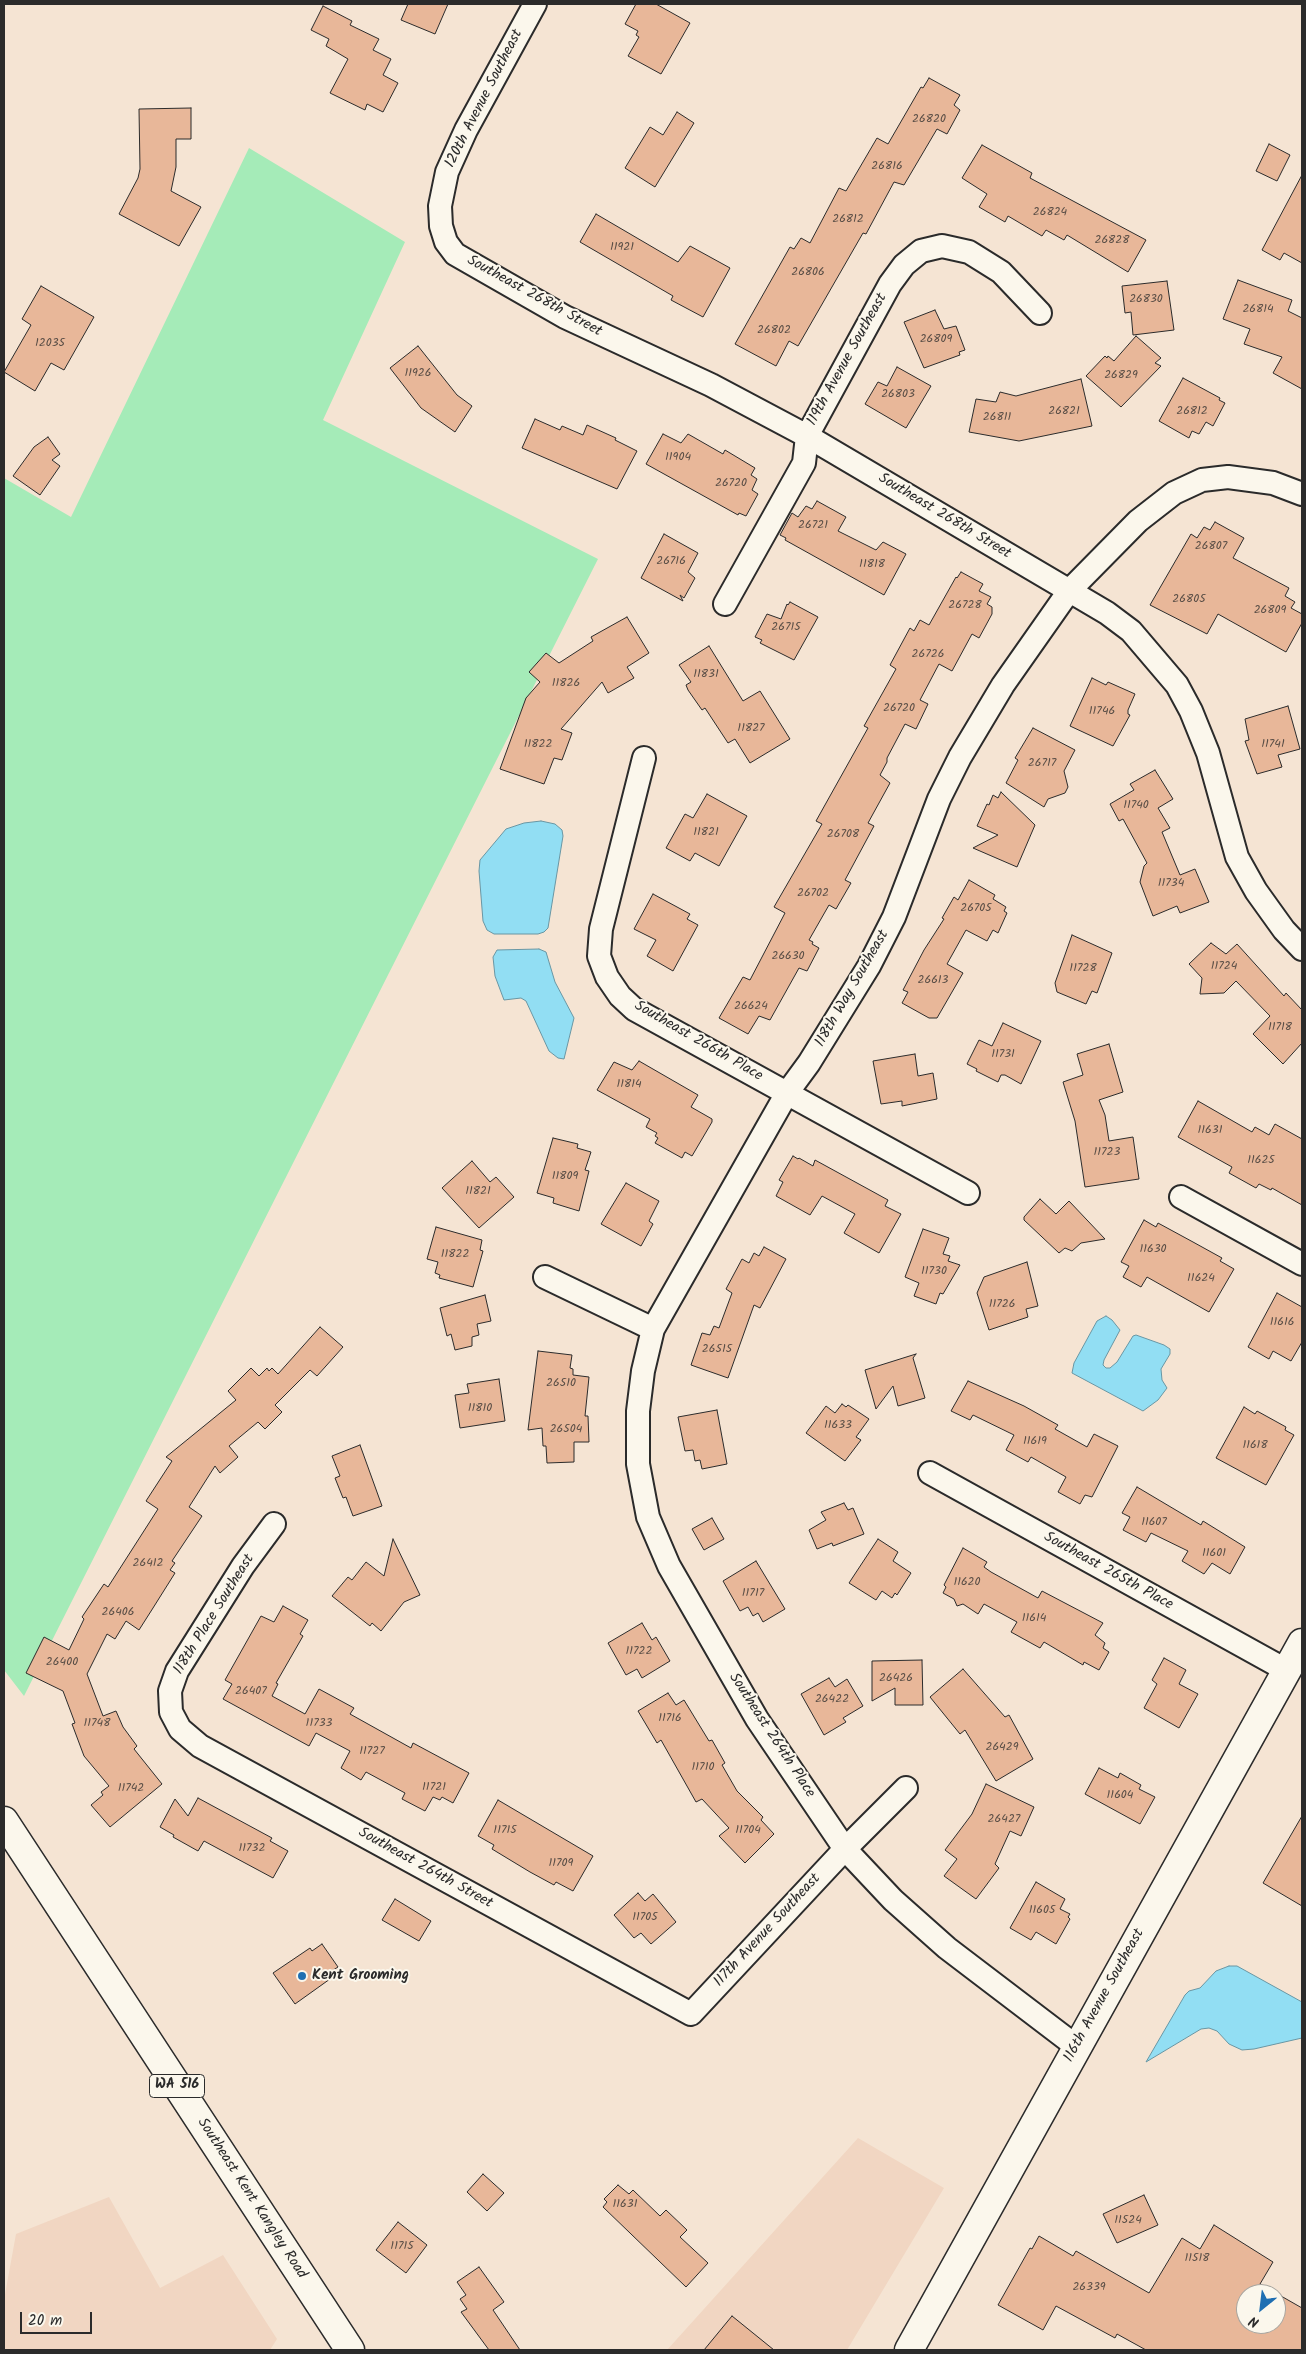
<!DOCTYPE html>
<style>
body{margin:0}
#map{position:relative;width:1306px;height:2354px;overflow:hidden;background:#f5e4d3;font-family:Kalam,sans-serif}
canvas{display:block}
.frame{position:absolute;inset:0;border:5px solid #2b2b2b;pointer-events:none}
.north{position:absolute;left:1236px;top:2284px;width:50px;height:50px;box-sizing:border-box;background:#fbf7ec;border:1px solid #a8a59f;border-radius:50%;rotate:209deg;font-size:14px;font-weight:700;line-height:20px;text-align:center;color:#2b2b2b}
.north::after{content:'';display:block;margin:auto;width:18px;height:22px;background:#1f6fb2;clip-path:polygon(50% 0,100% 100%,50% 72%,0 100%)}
.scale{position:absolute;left:20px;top:2312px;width:72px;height:22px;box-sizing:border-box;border:2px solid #2b2b2b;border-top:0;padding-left:6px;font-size:15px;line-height:18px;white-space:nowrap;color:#2b2b2b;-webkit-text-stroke:4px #fbf7ec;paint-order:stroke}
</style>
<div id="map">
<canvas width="1306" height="2354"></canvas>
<div class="frame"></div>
<div class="north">N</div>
<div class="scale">20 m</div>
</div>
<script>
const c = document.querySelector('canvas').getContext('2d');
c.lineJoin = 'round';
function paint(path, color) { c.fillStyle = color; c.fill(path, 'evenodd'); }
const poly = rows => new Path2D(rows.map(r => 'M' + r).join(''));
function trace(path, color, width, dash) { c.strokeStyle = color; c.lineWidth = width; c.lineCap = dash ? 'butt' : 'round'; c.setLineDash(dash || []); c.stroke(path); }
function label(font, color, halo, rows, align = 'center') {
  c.font = font + ' Kalam,sans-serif'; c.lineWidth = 4; c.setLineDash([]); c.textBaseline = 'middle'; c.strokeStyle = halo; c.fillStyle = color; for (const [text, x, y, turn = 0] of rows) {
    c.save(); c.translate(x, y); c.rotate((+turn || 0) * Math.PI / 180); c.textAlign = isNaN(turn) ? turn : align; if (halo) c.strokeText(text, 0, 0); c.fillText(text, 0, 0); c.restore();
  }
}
paint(poly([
 [858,2138,944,2188,847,2350,667,2350],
 [109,2197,160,2288,223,2255,277,2339,270,2350,4,2350,4,2300,16,2234]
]), '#f1d6c2');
paint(poly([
 [249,148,405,242,323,420,598,559,24,1696,4,1670,4,478,71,517]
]), '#a5ebb8');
const water = poly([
 [541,821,555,824,562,830,563,836,548,928,544,932,538,934,494,934,487,930,483,921,479,871,480,860,506,829,524,823,541,821],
 [539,949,546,952,555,982,574,1018,564,1059,558,1058,549,1051,526,1001,521,998,504,1000,495,976,493,957,497,950,539,949],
 [1106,1316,1112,1320,1120,1330,1104,1360,1103,1365,1106,1368,1110,1368,1117,1362,1133,1336,1136,1335,1164,1345,1170,1349,1170,1354,1161,1369,1162,1380,1167,1388,1158,1400,1143,1411,1072,1373,1074,1363,1097,1321,1106,1316],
 [1229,1966,1237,1966,1302,2002,1302,2038,1254,2049,1242,2050,1229,2044,1217,2031,1209,2028,1201,2029,1146,2062,1185,1995,1189,1991,1200,1988,1216,1971,1229,1966]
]);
paint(water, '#92def3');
trace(water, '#6996a3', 1);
const building = poly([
 [408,4,448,4,435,34,401,20,408,4],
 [636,4,656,4,690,23,661,74,628,56,639,37,636,35,638,31,625,24,636,4],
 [323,6,352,21,350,25,379,39,373,50,391,59,383,75,398,83,383,112,367,104,365,110,330,93,348,59,326,46,329,39,311,30,323,6],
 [929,78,960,95,954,105,960,110,947,134,937,129,904,185,894,182,866,234,863,233,798,346,789,341,776,366,735,344,790,247,794,249,801,238,810,243,839,188,846,191,877,138,888,144,921,87,923,88,929,78],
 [191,108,191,139,176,139,176,167,171,191,201,207,179,246,119,214,138,178,140,169,139,109,191,108],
 [677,112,694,123,655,187,625,168,650,127,663,135,677,112],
 [1269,144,1290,155,1277,181,1256,171,1269,144],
 [982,145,1032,173,1030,178,1146,240,1128,272,1067,235,1064,240,1046,230,1042,236,1008,216,1005,222,979,207,987,194,962,178,982,145],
 [1302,175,1302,263,1284,253,1280,260,1262,250,1302,175],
 [596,214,678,262,690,246,730,268,703,317,671,300,673,296,580,242,596,214],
 [1238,280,1292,300,1288,311,1302,318,1302,389,1273,373,1282,357,1244,344,1250,329,1223,319,1238,280],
 [1167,281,1174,330,1133,335,1131,312,1125,313,1122,286,1167,281],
 [41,286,94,317,64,370,51,363,35,391,4,372,31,325,22,319,41,286],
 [935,310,944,329,956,326,965,350,959,352,960,355,924,368,904,322,935,310],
 [1136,336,1161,358,1155,363,1161,366,1121,407,1086,376,1105,356,1107,358,1108,356,1114,361,1136,336],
 [418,346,457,395,472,406,455,432,421,408,390,368,418,346],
 [897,367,931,386,906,428,865,404,878,382,887,386,897,367],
 [1183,378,1220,398,1219,400,1225,403,1213,426,1206,422,1199,434,1192,431,1189,438,1159,421,1183,378],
 [1081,379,1092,426,1019,441,969,432,976,399,996,402,1000,392,1016,396,1081,379],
 [535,419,560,430,562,426,583,435,587,425,616,438,615,440,637,451,617,489,522,448,535,419],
 [663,434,681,443,688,434,723,454,725,450,755,468,751,475,757,479,752,490,758,494,746,516,739,513,738,515,646,464,663,434],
 [48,437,60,454,52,460,60,466,40,495,13,476,34,447,48,437],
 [817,501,846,517,838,531,876,550,883,542,906,554,884,595,785,540,786,538,780,535,792,513,798,517,806,506,812,509,817,501],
 [1215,522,1244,538,1233,558,1289,588,1285,596,1295,602,1291,608,1302,614,1302,623,1286,652,1218,614,1207,634,1150,605,1191,534,1197,538,1204,527,1210,530,1215,522],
 [664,534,698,553,688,572,695,578,684,598,680,595,683,601,641,578,664,534],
 [961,572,983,584,979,591,991,597,987,604,992,607,992,614,979,638,972,634,952,671,939,664,920,700,928,704,916,729,905,724,887,758,887,762,880,775,890,783,868,823,874,826,845,880,851,883,836,909,829,905,809,940,813,942,812,944,819,948,807,971,799,968,770,1020,759,1016,748,1034,719,1018,743,977,750,980,785,913,774,907,822,824,816,821,868,728,864,726,896,669,890,665,910,628,914,631,920,620,929,625,956,577,957,578,961,572],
 [790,602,818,617,794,660,760,643,762,640,755,637,767,614,781,619,787,604,788,605,790,602],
 [627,617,649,653,627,667,634,678,608,693,602,682,561,729,572,733,562,760,554,758,544,784,500,769,526,698,540,682,529,672,546,653,559,663,593,641,591,637,627,617],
 [709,646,743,701,760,691,790,739,750,763,735,739,728,743,705,708,702,710,688,690,686,685,691,682,679,665,709,646],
 [1092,678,1106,685,1108,682,1135,694,1128,710,1128,714,1130,715,1113,746,1070,726,1092,678],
 [1288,706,1300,749,1278,755,1282,767,1257,774,1245,741,1249,740,1245,719,1288,706],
 [1033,728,1075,750,1064,771,1068,787,1065,793,1048,799,1044,807,1006,783,1018,760,1015,758,1033,728],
 [1155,770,1173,799,1158,808,1170,828,1162,832,1180,875,1195,869,1209,902,1180,913,1177,906,1153,916,1140,882,1144,866,1147,863,1123,819,1119,821,1110,804,1134,790,1130,784,1155,770],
 [1001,792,1035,825,1017,867,973,848,998,835,977,826,987,804,989,805,993,795,998,798,1001,792],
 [707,794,747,816,719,866,695,853,690,861,666,848,685,814,693,818,707,794],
 [969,880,995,895,993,899,1006,907,1004,911,1007,913,998,933,993,930,987,941,966,930,947,964,963,973,937,1018,929,1018,902,1003,908,992,903,990,924,950,944,919,942,918,954,897,958,900,969,880],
 [653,894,690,914,687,919,698,925,673,971,647,956,656,940,634,929,653,894],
 [1072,935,1112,953,1097,993,1092,991,1086,1004,1057,992,1055,983,1072,935],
 [1211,943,1226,954,1237,944,1284,996,1286,993,1302,1010,1302,1043,1283,1064,1253,1034,1270,1016,1236,981,1224,993,1200,994,1202,978,1189,964,1211,943],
 [1003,1023,1041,1041,1021,1084,1005,1075,1001,1075,998,1082,976,1071,977,1069,967,1064,979,1040,992,1046,1003,1023],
 [1109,1044,1123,1092,1099,1100,1105,1115,1109,1141,1133,1137,1139,1179,1085,1187,1075,1121,1063,1082,1083,1075,1077,1054,1109,1044],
 [915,1054,918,1076,933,1073,937,1099,902,1106,902,1101,881,1104,873,1061,915,1054],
 [639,1061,698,1095,691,1107,712,1119,712,1122,692,1156,685,1152,682,1158,655,1143,658,1138,655,1136,657,1133,646,1127,650,1119,597,1090,614,1062,632,1070,639,1061],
 [1198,1101,1252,1132,1255,1127,1269,1135,1275,1124,1302,1139,1302,1205,1272,1188,1271,1190,1259,1184,1256,1188,1229,1173,1232,1167,1178,1137,1198,1101],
 [553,1138,578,1144,577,1148,591,1152,585,1170,589,1171,579,1211,553,1203,554,1198,537,1193,553,1138],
 [793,1156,798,1159,799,1158,813,1166,815,1160,868,1189,888,1200,885,1206,901,1214,879,1253,844,1233,855,1214,822,1196,810,1215,776,1196,783,1182,779,1180,793,1156],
 [472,1161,490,1182,496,1177,514,1197,479,1228,442,1188,472,1161],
 [626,1183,659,1201,649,1221,653,1224,641,1246,601,1224,626,1183],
 [1040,1199,1056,1214,1069,1201,1105,1239,1081,1243,1072,1251,1065,1248,1059,1253,1024,1220,1024,1217,1040,1199],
 [1144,1220,1156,1227,1158,1223,1193,1242,1222,1258,1220,1261,1234,1269,1209,1312,1147,1277,1141,1287,1123,1277,1129,1266,1121,1262,1144,1220],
 [436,1227,482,1240,480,1250,483,1251,473,1287,439,1278,440,1275,435,1273,438,1262,427,1259,436,1227],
 [923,1229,949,1238,943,1254,950,1256,948,1261,960,1265,943,1294,940,1293,936,1304,914,1296,919,1283,905,1277,923,1229],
 [764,1247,786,1259,760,1308,754,1305,728,1378,691,1365,702,1333,710,1335,714,1326,719,1328,732,1293,726,1289,742,1259,749,1263,754,1253,759,1256,764,1247],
 [1027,1262,1038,1306,1026,1309,1028,1317,989,1330,977,1293,984,1277,1027,1262],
 [1277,1293,1302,1307,1302,1342,1291,1361,1273,1351,1269,1359,1248,1347,1277,1293],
 [485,1295,491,1321,477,1324,479,1335,472,1337,472,1346,455,1350,451,1334,447,1336,440,1308,485,1295],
 [320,1327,343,1347,317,1376,310,1370,275,1405,282,1412,265,1429,258,1422,229,1446,238,1457,220,1473,215,1466,189,1507,202,1516,172,1561,175,1563,170,1570,175,1573,153,1608,139,1630,126,1621,115,1639,107,1634,87,1674,103,1716,116,1711,123,1727,137,1746,134,1749,162,1784,110,1827,91,1805,103,1795,101,1792,109,1786,84,1756,72,1724,75,1723,63,1691,26,1673,44,1637,69,1650,84,1619,82,1617,104,1584,108,1587,158,1509,146,1501,172,1461,166,1457,236,1400,228,1391,251,1368,259,1376,267,1368,269,1371,272,1368,278,1374,320,1327],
 [538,1351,572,1355,570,1368,573,1369,573,1375,589,1377,585,1416,588,1416,589,1442,574,1442,574,1462,547,1463,546,1446,543,1446,542,1428,528,1430,538,1351],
 [916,1354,913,1358,925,1398,898,1406,893,1386,876,1409,865,1370,916,1354],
 [499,1379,505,1421,460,1428,455,1395,469,1393,467,1384,499,1379],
 [968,1381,1024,1406,1058,1425,1055,1429,1087,1447,1094,1434,1118,1446,1092,1497,1085,1495,1080,1504,1058,1492,1066,1477,1031,1457,1028,1462,1006,1450,1014,1435,973,1415,970,1420,951,1411,968,1381],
 [842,1404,846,1407,848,1405,869,1419,856,1437,861,1440,845,1461,806,1433,826,1406,835,1413,842,1404],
 [1244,1407,1255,1414,1257,1411,1286,1427,1285,1430,1294,1435,1266,1485,1216,1458,1244,1407],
 [717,1410,727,1464,702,1469,700,1460,695,1461,693,1450,685,1451,678,1417,717,1410],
 [360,1445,382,1506,353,1516,346,1497,343,1498,335,1478,340,1476,332,1456,360,1445],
 [1137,1487,1201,1525,1203,1521,1245,1547,1230,1574,1212,1563,1204,1574,1182,1561,1188,1551,1151,1533,1146,1542,1123,1530,1130,1517,1122,1513,1137,1487],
 [844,1503,848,1510,853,1508,864,1534,833,1546,832,1543,817,1549,809,1530,826,1520,821,1512,844,1503],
 [712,1518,724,1539,704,1550,692,1529,712,1518],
 [393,1539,420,1595,404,1602,381,1631,372,1623,370,1626,332,1596,348,1577,352,1580,366,1562,384,1576,393,1539],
 [878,1539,898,1552,893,1561,911,1573,897,1595,895,1593,892,1598,882,1591,876,1600,849,1583,878,1539],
 [963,1548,987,1562,984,1567,991,1572,1038,1598,1042,1591,1103,1623,1095,1635,1105,1643,1103,1648,1109,1652,1099,1670,1084,1662,1083,1665,1044,1642,1040,1648,1011,1632,1017,1622,984,1604,978,1614,963,1604,957,1606,954,1599,943,1593,946,1587,944,1585,963,1548],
 [756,1561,785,1609,763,1622,758,1613,753,1616,748,1607,740,1611,723,1581,756,1561],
 [283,1606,308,1620,300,1634,303,1636,276,1683,278,1684,272,1696,305,1714,319,1689,354,1708,350,1714,411,1748,413,1743,469,1773,453,1803,442,1797,440,1800,433,1797,425,1811,402,1799,405,1793,366,1772,361,1780,341,1768,350,1751,316,1733,309,1746,223,1699,232,1684,225,1680,261,1616,274,1622,283,1606],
 [642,1623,652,1640,656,1637,670,1661,642,1678,637,1669,626,1675,608,1643,642,1623],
 [1164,1658,1186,1670,1179,1684,1198,1694,1179,1728,1144,1708,1157,1684,1152,1680,1164,1658],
 [922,1660,923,1705,895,1705,895,1688,872,1701,872,1661,922,1660],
 [963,1669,1005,1717,1009,1715,1033,1759,996,1781,965,1730,960,1734,930,1697,963,1669],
 [829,1678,835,1687,847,1679,863,1706,843,1718,846,1722,824,1735,801,1694,829,1678],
 [668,1693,676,1705,684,1700,709,1741,712,1740,725,1763,722,1765,737,1791,763,1817,761,1820,774,1834,745,1863,719,1836,729,1828,702,1799,696,1802,661,1740,657,1743,638,1711,668,1693],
 [1099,1768,1118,1778,1120,1773,1141,1785,1139,1789,1155,1797,1140,1824,1085,1794,1099,1768],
 [986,1784,1034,1807,1021,1836,1010,1831,995,1864,999,1868,976,1899,944,1876,957,1859,945,1850,972,1814,986,1784],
 [198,1798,272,1838,270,1841,288,1851,273,1878,204,1841,198,1851,173,1837,174,1835,160,1827,175,1799,188,1816,198,1798],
 [498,1800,593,1856,573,1891,556,1882,554,1885,530,1872,492,1849,494,1845,478,1836,498,1800],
 [1302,1816,1302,1906,1263,1883,1302,1816],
 [1036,1882,1065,1899,1060,1909,1070,1914,1068,1917,1070,1919,1056,1944,1036,1932,1031,1940,1010,1928,1036,1882],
 [638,1893,645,1901,653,1894,676,1922,651,1944,641,1933,634,1938,614,1915,638,1893],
 [395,1899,431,1921,419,1941,382,1920,395,1899],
 [322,1944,338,1967,327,1974,330,1979,295,2004,273,1973,310,1948,312,1951,322,1944],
 [483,2174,504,2193,487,2211,467,2192,483,2174],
 [618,2185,629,2194,633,2190,660,2216,666,2210,687,2230,680,2237,708,2263,686,2287,603,2207,607,2202,604,2199,618,2185],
 [1144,2195,1158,2225,1117,2243,1103,2214,1144,2195],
 [398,2222,427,2245,406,2273,376,2250,398,2222],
 [1214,2225,1273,2262,1260,2284,1302,2308,1302,2350,1146,2350,1117,2334,1115,2338,1056,2306,1043,2330,998,2305,1030,2248,1032,2249,1039,2236,1073,2256,1076,2251,1149,2293,1182,2238,1200,2249,1214,2225],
 [1246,2294,1276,2294,1276,2324,1246,2324,1246,2294],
 [479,2267,504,2302,493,2310,520,2350,489,2350,461,2312,467,2309,460,2299,466,2295,457,2282,479,2267],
 [732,2316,774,2350,704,2350,732,2316]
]);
paint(building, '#e8b799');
trace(building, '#2b2b2b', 1);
const minor = poly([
 [535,4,466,130,447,172,440,206,441,226,446,242,455,254,565,317,711,385,807,436,1107,613,1131,631,1177,685,1191,711,1208,753,1237,857,1256,891,1284,930,1302,949],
 [725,604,804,463,807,436,890,284,904,265,921,251,942,246,969,252,1001,272,1040,313],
 [644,758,601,929,599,956,607,977,620,996,634,1009,968,1193],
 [1181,1197,1302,1264],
 [545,1277,653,1329],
 [930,1473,1286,1670],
 [274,1524,243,1566,177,1671,170,1691,171,1712,180,1729,200,1746,691,2014,845,1849,906,1788],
 [1077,2047,947,1948,893,1900,845,1849,757,1719,669,1566,648,1517,638,1464,638,1411,643,1371,653,1329,787,1093,809,1063,869,966,894,917,939,799,960,757,1003,685,1069,591,1138,521,1174,493,1202,480,1228,477,1273,483,1302,494]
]);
const secondary = poly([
 [909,2350,1302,1643]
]);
const primary = poly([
 [4,1821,350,2350]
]);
trace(minor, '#2b2b2b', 26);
trace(secondary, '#2b2b2b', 31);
trace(primary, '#2b2b2b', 31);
trace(minor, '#fbf7ec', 22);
trace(secondary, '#fbf7ec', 28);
trace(primary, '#fbf7ec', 28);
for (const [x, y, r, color] of [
 [302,1976,5,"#1f6fb2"]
]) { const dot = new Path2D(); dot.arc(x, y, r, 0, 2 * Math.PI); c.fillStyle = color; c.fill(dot); trace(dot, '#fbf7ec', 2); }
label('12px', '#5a4e46', null, [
 ["26820",929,120],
 ["26816",887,167],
 ["26824",1050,213],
 ["26812",848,220],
 ["26828",1112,241],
 ["11921",622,248],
 ["26806",808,273],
 ["26830",1146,300],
 ["26814",1258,310],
 ["26802",774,331],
 ["26809",936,340],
 ["12035",50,344],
 ["11926",418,374],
 ["26829",1121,376],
 ["26803",898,395],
 ["26821",1064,412],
 ["26812",1192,412],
 ["26811",997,418],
 ["11904",678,458],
 ["26720",731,484],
 ["26721",813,526],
 ["26807",1211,547],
 ["26716",671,562],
 ["11818",872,565],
 ["26805",1189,600],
 ["26728",965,606],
 ["26809",1270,611],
 ["26715",786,628],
 ["26726",928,655],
 ["11831",706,675],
 ["11826",566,684],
 ["26720",899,709],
 ["11746",1102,712],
 ["11827",751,729],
 ["11822",538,745],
 ["11741",1273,745],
 ["26717",1042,764],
 ["11740",1136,806],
 ["11821",706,833],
 ["26708",843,835],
 ["11734",1171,884],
 ["26702",813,894],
 ["26705",976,909],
 ["26630",788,957],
 ["11724",1224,967],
 ["11728",1083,969],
 ["26613",933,981],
 ["26624",751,1007],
 ["11718",1280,1028],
 ["11731",1003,1055],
 ["11814",629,1085],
 ["11631",1210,1131],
 ["11723",1107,1153],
 ["11625",1261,1161],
 ["11809",565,1177],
 ["11821",478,1192],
 ["11630",1153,1250],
 ["11822",455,1255],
 ["11730",934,1272],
 ["11624",1201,1279],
 ["11726",1002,1305],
 ["11616",1282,1323],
 ["26515",717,1350],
 ["26510",561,1384],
 ["11810",480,1409],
 ["11633",838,1426],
 ["26504",566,1430],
 ["11619",1035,1442],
 ["11618",1255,1446],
 ["11607",1154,1523],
 ["11601",1214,1554],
 ["26412",148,1564],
 ["11620",967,1583],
 ["11717",753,1594],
 ["26406",118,1613],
 ["11614",1034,1619],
 ["11722",639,1652],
 ["26400",62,1663],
 ["26426",896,1679],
 ["26407",251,1692],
 ["26422",832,1700],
 ["11716",670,1719],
 ["11748",97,1724],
 ["11733",319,1724],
 ["26429",1002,1748],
 ["11727",372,1752],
 ["11710",703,1768],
 ["11721",434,1788],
 ["11742",131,1789],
 ["11604",1120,1796],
 ["26427",1004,1820],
 ["11715",505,1831],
 ["11704",748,1831],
 ["11732",252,1849],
 ["11709",561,1864],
 ["11605",1042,1911],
 ["11705",645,1918],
 ["11631",625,2205],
 ["11524",1128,2221],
 ["11715",402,2247],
 ["11518",1197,2259],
 ["26339",1089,2288]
]);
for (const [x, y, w] of [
 [177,2086,55]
]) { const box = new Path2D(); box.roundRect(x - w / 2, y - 11.5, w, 23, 4); c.fillStyle = '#fbf7ec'; c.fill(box); trace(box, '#2b2b2b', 1); }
label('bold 14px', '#2b2b2b', null, [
 ["WA 516",177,2086]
]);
label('15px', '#2b2b2b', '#fbf7ec', [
 ["120th Avenue Southeast",485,99,-63],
 ["Southeast 268th Street",534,297,29],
 ["119th Avenue Southeast",848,360,-61],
 ["Southeast 268th Street",944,517,31],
 ["118th Way Southeast",853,989,-60],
 ["Southeast 266th Place",698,1042,30],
 ["Southeast 265th Place",1108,1572,29],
 ["118th Place Southeast",215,1615,-58],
 ["Southeast 264th Place",771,1736,57],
 ["Southeast 264th Street",425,1869,29],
 ["117th Avenue Southeast",768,1931,-47],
 ["116th Avenue Southeast",1105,1996,-61],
 ["Southeast Kent Kangley Road",251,2199,57]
]);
label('bold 15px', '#2b2b2b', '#fbf7ec', [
 ["Kent Grooming",312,1976]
], 'left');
</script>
